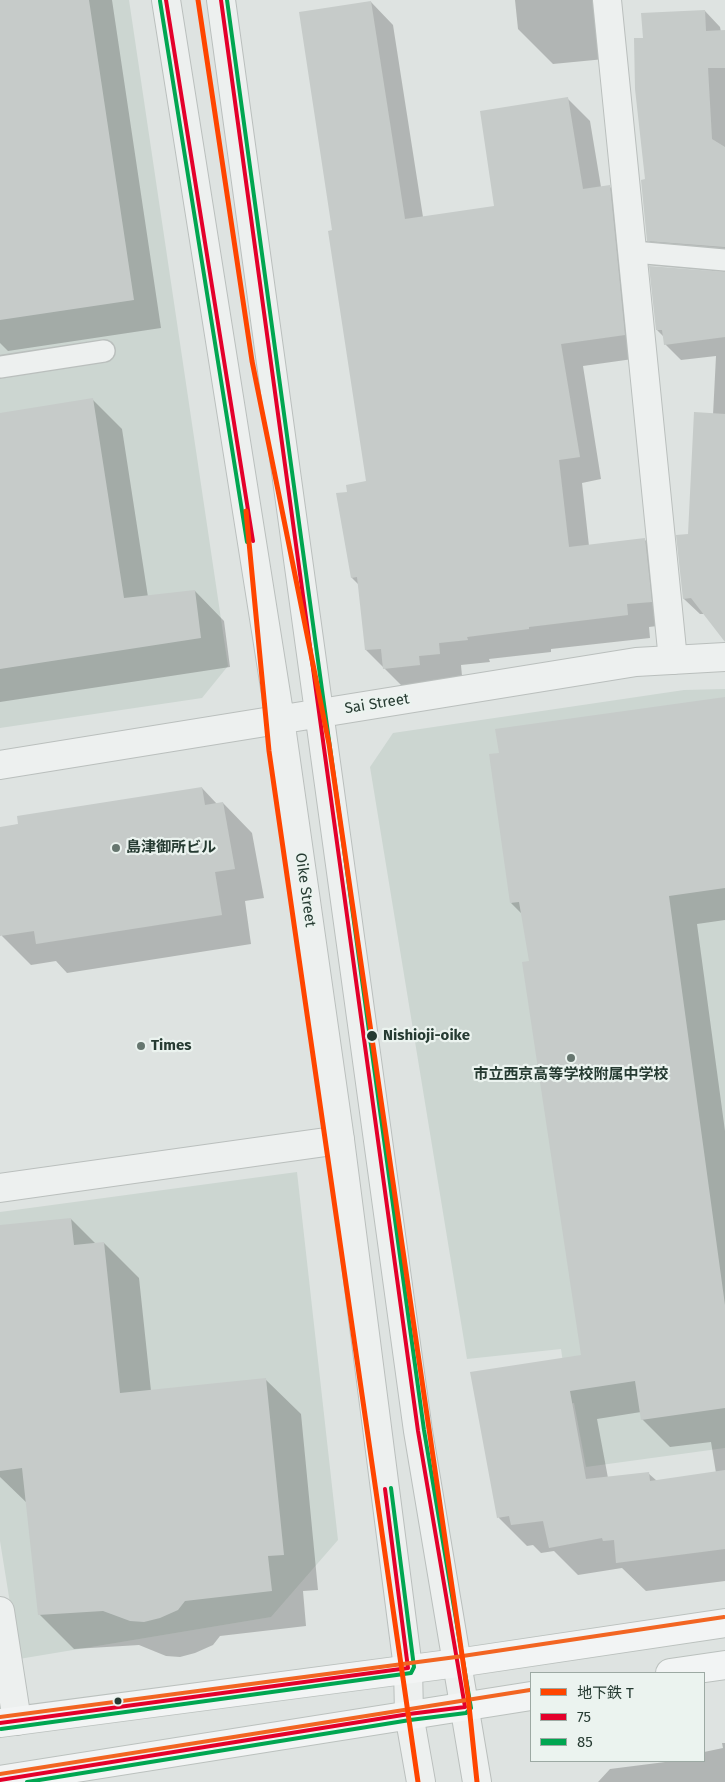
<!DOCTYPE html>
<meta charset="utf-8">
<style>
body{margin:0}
#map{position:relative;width:725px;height:1782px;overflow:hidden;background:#dee3e1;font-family:"Fira Sans","Noto Sans JP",sans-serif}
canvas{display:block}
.legend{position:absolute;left:530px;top:1672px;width:175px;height:90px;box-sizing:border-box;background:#ebf3ef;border:1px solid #9ca9a3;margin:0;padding:6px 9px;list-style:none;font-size:15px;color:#263b32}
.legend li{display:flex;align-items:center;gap:10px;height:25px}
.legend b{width:25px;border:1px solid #9ca9a3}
</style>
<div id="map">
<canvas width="725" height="1782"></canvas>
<ul class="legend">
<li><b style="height:6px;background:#ff4500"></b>地下鉄 T</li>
<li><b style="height:6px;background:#e4002b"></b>75</li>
<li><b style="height:6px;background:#00a651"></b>85</li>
</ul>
</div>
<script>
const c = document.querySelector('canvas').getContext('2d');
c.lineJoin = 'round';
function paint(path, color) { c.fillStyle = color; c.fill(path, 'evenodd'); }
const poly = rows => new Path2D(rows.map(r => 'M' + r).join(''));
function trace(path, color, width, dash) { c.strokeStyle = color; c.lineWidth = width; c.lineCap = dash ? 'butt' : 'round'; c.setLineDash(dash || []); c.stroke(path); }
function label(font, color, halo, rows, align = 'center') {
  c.font = font + ' "Fira Sans","Noto Sans JP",sans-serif'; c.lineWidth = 4.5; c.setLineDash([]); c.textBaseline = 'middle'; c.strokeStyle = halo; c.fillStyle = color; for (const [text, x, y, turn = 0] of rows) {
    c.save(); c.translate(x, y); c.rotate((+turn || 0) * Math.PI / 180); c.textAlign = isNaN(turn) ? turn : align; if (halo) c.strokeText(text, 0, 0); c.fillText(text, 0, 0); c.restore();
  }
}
paint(poly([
 [0,0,129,0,228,666,202,698,0,728],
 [725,689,725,1448,586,1467,574,1403,569,1404,561,1349,467,1359,370,767,393,733,684,690],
 [297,1172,338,1540,271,1617,19,1659,0,1541,0,1212]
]), '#ccd6d1');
paint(poly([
 [0,0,112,0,161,328,8,351,0,343],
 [515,0,609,0,615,58,553,64,518,29],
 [371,2,393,25,423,217,495,207,567,98,590,121,601,187,609,186,632,209,647,357,583,366,601,479,582,483,589,546,645,540,667,562,674,624,649,627,650,638,551,649,551,652,489,659,490,662,461,665,462,676,441,679,442,688,407,691,366,650,359,585,352,578,348,493,367,482,334,231],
 [705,11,720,27,721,32,725,31,725,261,664,256,648,240,644,39],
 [725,274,725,633,704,614,700,614,684,599,689,535,713,415,716,356,681,360,665,344,664,337,657,330],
 [93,400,122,429,148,597,195,591,224,621,230,667,0,702,0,414],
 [725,698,725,920,697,924,725,1131,725,1581,646,1591,622,1568,578,1575,554,1551,541,1553,533,1545,527,1546,499,1518,471,1373,582,1356,531,962,522,914,511,903],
 [641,1412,642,1419,670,1447,711,1442,716,1473,657,1481,648,1473,608,1478,597,1419],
 [202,788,217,804,223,803,252,833,264,898,245,901,251,944,67,973,56,961,31,965,2,936,0,828],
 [71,1219,96,1244,104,1243,139,1278,151,1391,265,1379,301,1414,318,1590,303,1591,306,1626,220,1636,213,1645,195,1653,180,1657,166,1656,139,1645,74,1649,39,1614,28,1504,0,1477,0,1226],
 [722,1743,725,1743,725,1782,598,1782,610,1769,673,1761,704,1761,704,1752,723,1748]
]), '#0003');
paint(poly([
 [0,0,89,0,134,300,0,320],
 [371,1,405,219,494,206,480,111,568,97,583,189,610,185,625,335,561,344,580,457,559,460,569,547,645,538,652,602,627,604,628,615,529,627,529,629,467,637,468,640,439,643,440,654,419,656,420,665,383,669,381,649,365,650,357,577,351,578,336,493,347,492,346,485,366,481,328,231,332,230,299,12],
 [705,10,706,31,725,30,725,68,708,68,712,139,725,147,725,247,647,241,641,180,645,179,635,89,634,38,643,38,641,13],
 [649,266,725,272,725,337,664,345,662,330,656,330],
 [93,398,124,598,195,590,201,638,0,669,0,413],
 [694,412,725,414,725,642,691,598,683,599,676,535,688,534],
 [725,697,725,888,669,896,725,1305,725,1408,641,1420,635,1381,570,1391,586,1479,649,1472,650,1481,725,1470,725,1549,616,1563,614,1540,603,1541,602,1538,549,1548,543,1521,511,1525,509,1516,497,1518,470,1372,581,1355,522,962,529,961,519,902,510,903,489,754,499,753,495,729],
 [202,787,205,805,223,802,235,869,215,872,222,915,36,944,34,931,0,936,0,827,18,824,17,816],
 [71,1218,74,1245,104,1242,120,1393,266,1378,284,1555,268,1556,272,1591,185,1601,178,1610,160,1618,144,1622,130,1621,103,1611,38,1615,22,1468,0,1471,0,1225]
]), '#c6cbc9');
const service = poly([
 [634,252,725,260],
 [0,367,104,351]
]);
const minor = poly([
 [607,0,673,660],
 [0,1188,340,1140],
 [0,1611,17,1721]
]);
const tertiary = poly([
 [166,0,280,719,340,1140,408,1668,409,1714,421,1782],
 [221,0,418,1431,477,1782],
 [0,765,636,662,725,657]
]);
const primary = poly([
 [670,1673,725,1665],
 [0,1723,457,1663,725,1623],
 [0,1780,531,1696]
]);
trace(service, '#babfbd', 24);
trace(minor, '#babfbd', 30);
trace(tertiary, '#babfbd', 30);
trace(primary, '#bbc1be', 30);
trace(service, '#edf0ef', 21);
trace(minor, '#edf0ef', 28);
trace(tertiary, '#edf0ef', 28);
trace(primary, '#f2f4f4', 28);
trace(poly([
 [166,0,253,541],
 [0,1723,408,1668,385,1489],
 [0,1780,409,1714,465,1707,418,1431,221,0]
]), '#e4002b', 4);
trace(poly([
 [160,1,247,542],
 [1,1729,411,1673,414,1667,391,1488],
 [27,1782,410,1720,466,1713,471,1708,424,1430,227,0]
]), '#00a651', 4);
trace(poly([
 [0,1717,456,1657,724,1617],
 [0,1774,530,1690]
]), '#f26522', 4);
trace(poly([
 [198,0,252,361,329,744,468,1696,477,1782],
 [246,511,269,751,418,1782]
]), '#ff4500', 5);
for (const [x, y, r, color] of [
 [116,848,5,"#66766f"],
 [372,1036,6,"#263b32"],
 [141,1046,5,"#66766f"],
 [571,1058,5,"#66766f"],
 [118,1701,4.5,"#263b32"]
]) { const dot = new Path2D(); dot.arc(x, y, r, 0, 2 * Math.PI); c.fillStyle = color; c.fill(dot); trace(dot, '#ebf3ef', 2); }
label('15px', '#263b32', '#ebf3ef', [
 ["Sai Street",377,704,-9],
 ["Oike Street",305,890,82]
]);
label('bold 15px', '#263b32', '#ebf3ef', [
 ["島津御所ビル",126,848],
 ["Times",151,1046],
 ["市立西京高等学校附属中学校",571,1075,"center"]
], 'left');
label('bold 15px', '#263b32', '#ebf3ef', [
 ["Nishioji-oike",383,1036]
], 'left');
</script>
